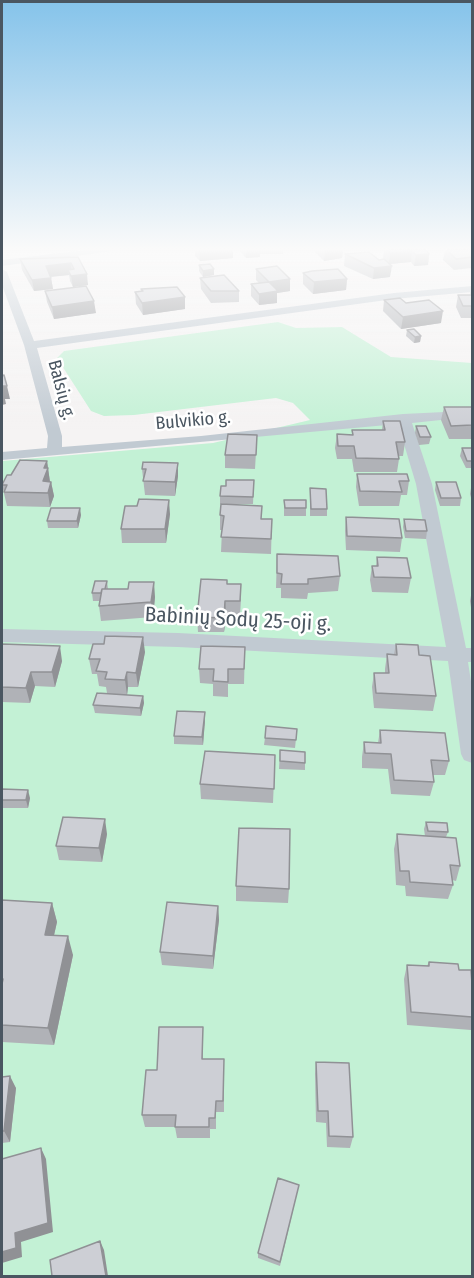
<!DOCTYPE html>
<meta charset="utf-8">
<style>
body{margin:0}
#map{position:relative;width:474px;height:1278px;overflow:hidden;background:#f5f3f3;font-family:"Fira Sans Condensed",sans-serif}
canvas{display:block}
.frame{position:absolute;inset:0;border:3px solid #4a5661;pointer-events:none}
</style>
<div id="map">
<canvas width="474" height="1278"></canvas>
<div class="frame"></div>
</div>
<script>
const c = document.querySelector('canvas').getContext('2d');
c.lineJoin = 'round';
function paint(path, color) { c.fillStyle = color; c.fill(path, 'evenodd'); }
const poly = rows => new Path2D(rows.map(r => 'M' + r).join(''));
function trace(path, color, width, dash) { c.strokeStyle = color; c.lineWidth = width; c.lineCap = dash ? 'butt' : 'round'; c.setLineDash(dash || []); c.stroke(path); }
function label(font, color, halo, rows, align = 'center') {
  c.font = font + ' "Fira Sans Condensed",sans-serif'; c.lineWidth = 5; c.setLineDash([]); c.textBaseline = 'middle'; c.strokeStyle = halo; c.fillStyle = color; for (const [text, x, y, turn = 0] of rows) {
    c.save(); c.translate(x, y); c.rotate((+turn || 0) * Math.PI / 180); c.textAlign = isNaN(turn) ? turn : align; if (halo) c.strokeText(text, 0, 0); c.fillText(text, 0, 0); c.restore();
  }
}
paint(poly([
 [278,322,296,328,342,327,391,357,472,363,472,1276,2,1276,2,461,213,443,310,420,293,403,276,398,134,415,104,416,91,411,57,358,64,351]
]), '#c3f1d5');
paint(poly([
 [85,250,121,250,2,266,2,260,85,250],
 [2,269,7,272,34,341,394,293,472,286,472,292,394,299,37,348,62,436,62,447,201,436,403,414,465,411,465,417,460,418,412,423,432,484,466,648,472,648,472,662,468,662,472,688,472,763,464,760,461,754,448,661,178,647,2,642,2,629,178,633,446,647,416,484,398,424,2,460,2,452,47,448,48,436,24,345,2,285,2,269]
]), '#c1cad2');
paint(poly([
 [195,250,233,250,233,258,200,261,195,256],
 [239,250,283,250,283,254,260,254,260,257,246,258],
 [313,250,343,250,342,258,324,261],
 [384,250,426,250,429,254,428,265,414,266,411,262,390,264,390,277,373,279,344,266,345,254,387,262,383,258],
 [445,250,472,250,472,268,454,270,443,260],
 [78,257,88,285,73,287,70,281,69,275,51,277,53,289,34,291,22,270,20,259],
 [199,265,214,275,203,277,199,271],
 [256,269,290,279,290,291,277,293,277,303,259,305,251,296,251,284,259,283,256,280],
 [303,273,347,279,346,290,313,294,303,284],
 [200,278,239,291,239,302,211,303,201,289],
 [141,289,185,297,185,309,143,315,136,304,135,292,141,292],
 [45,291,96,313,54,319,47,302],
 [471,293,472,293,472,318,461,318,456,307,458,295,471,295],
 [384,300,406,303,441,323,401,329,383,311],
 [407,330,421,336,420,342,414,343,406,336],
 [444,407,472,407,472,439,449,439,441,420],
 [383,421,405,442,403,456,399,456,399,459,397,472,354,472,352,459,337,459,335,448,337,434,352,435,352,430,382,430],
 [416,426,431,437,429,444,419,445,415,433],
 [257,435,255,469,225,468,225,455],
 [462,448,472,448,472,468,466,468,460,456],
 [47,461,50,482,51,482,54,496,50,507,7,506,2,485,11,475],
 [143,462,178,476,175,496,145,495,142,469],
 [357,474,409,481,407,495,401,495,399,506,359,506,356,487],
 [254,480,253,504,220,504,220,496,226,486],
 [436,482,461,498,460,506,440,506,435,490],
 [472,482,472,501,470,494],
 [310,488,327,509,327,516,310,516],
 [284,500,306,508,306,516,284,516],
 [137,506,170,514,166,543,122,543,121,529],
 [262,506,261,519,272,519,271,554,221,552,222,530,220,530,220,515],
 [81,515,78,528,48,528,47,521],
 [346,517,402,538,400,552,346,550,345,531],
 [404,519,427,531,426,539,405,538,403,527],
 [277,554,340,576,338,591,308,593,307,599,281,598,281,588,276,588],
 [377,557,411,578,408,593,372,592,370,580,372,566,376,566],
 [107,581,108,589,155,597,153,617,101,621,99,606,100,601,93,601,92,593],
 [228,584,241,599,240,616,226,615,224,632,198,632,197,617],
 [472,590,472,614,470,601],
 [2,644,62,661,55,687,35,686,30,703,2,702],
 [396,644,419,655,436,696,433,711,374,708,372,687,374,673,385,673,385,669,387,654,394,654],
 [245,647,244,684,228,684,228,697,213,696,213,684,200,683,199,669],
 [145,652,138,687,128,687,127,695,143,696,144,703,141,716,95,713,93,705,107,693,106,687,99,686,97,674,92,674,89,659],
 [205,720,203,745,174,744,174,736],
 [297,729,295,748,264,745,265,738],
 [380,730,449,761,445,775,433,775,434,782,430,796,391,794,388,769,362,768,362,757,364,742,378,743],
 [280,750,305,763,305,770,279,769],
 [275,755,273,803,201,799,200,784],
 [2,789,30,798,28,808,2,808],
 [426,822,448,832,446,837,460,866,456,881,452,880,453,885,448,899,406,896,405,886,396,885,394,849,397,834,425,836,424,829],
 [107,834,102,862,59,860,56,846],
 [236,886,289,889,288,903,236,901],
 [2,900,52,903,57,922,54,935,73,955,54,1045,2,1042],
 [218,906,219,920,213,969,162,965,160,952],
 [429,962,459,970,472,984,472,1026,471,1030,407,1025,404,979,407,965,427,966],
 [203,1027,203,1059,224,1071,224,1112,216,1112,216,1129,210,1129,210,1138,177,1138,175,1127,145,1127,142,1115,157,1070],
 [316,1062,353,1137,350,1148,327,1147,326,1123,316,1122,315,1074],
 [2,1077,16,1088,10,1142,2,1143],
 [299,1185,280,1266,258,1258,258,1253]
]), '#b0b2b7');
paint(poly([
 [199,250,233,250,233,258,200,261],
 [246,250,260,250,260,257,246,258],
 [325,250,343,250,342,258,324,261],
 [412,251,411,262,389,264,390,253],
 [429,254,428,265,414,266,416,255],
 [71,263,72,275,68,270,69,275,48,277,46,266],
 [392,266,390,277,373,279,374,268],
 [214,269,214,275,203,277,203,271],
 [87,274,88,285,73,287,71,276],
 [51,278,53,289,34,291,32,280],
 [290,279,290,291,277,293,277,303,259,305,259,294,269,282],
 [347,279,346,290,313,294,314,282],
 [185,297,185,309,143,315,142,303],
 [94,301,96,313,54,319,52,307],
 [443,311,441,323,401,329,403,317],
 [421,336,420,342,414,343,415,337],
 [2,386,7,386,10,399,5,399,6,404,2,405],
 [47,461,50,482,43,481,44,468],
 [178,463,178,476,175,496,175,482],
 [51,482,54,496,50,507,48,493],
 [169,500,170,514,166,543,165,529],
 [80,508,81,515,78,528,77,521],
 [154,582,155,597,153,617,151,602],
 [225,601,226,615,224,632,224,618],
 [143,637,145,652,138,687,136,673],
 [60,646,62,661,55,687,52,672],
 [31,672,35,686,30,703,26,688],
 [127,672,128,687,127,695,125,680],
 [143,696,144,703,141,716,140,708],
 [205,712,205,720,203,745,202,737],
 [28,790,30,798,28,808,26,800],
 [105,819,107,834,102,862,99,848],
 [52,903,57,922,50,953,45,935],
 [218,906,219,920,213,969,213,956],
 [68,936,73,955,54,1045,48,1028],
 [10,1076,16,1088,10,1142,4,1131],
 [41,1148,46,1159,53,1232,21,1242,22,1257,2,1263,2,1252,15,1233],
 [100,1241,104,1250,108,1276,106,1276]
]), '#909195');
const building = poly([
 [388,250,426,250,429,254,416,255,412,251,390,253,388,250],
 [447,250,472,250,472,257,456,259,447,250],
 [369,252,379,260,384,259,392,266,374,268,345,254,369,252],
 [78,257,87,274,71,276,68,270,74,269,71,263,46,266,51,278,32,280,20,259,78,257],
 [210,264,214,269,203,271,199,265,210,264],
 [277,266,290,279,269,282,278,291,259,294,251,284,269,282,256,269,277,266],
 [338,269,347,279,314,282,303,273,312,271,338,269],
 [224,275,239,291,211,291,200,278,224,275],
 [86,286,94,301,52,307,45,291,86,286],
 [177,287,185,297,142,303,135,292,143,291,141,289,177,287],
 [471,293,472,293,472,306,463,306,458,295,472,295,471,293],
 [400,298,406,303,429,300,443,311,403,317,384,300,400,298],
 [414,329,421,336,415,337,407,330,414,329],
 [4,375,7,386,2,386,4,391,2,392,2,376,4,375],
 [444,407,472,407,472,425,451,426,444,407],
 [383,421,400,421,405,442,396,442,399,459,356,458,354,446,338,446,337,434,353,435,352,430,385,430,383,421],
 [416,426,426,426,431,437,420,437,416,426],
 [228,434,257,435,256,455,225,455,228,434],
 [462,448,472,448,472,461,467,461,462,448],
 [20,460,47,461,44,468,48,468,43,481,51,482,48,493,4,492,7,485,2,485,7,475,11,475,20,460],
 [143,462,178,463,175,482,143,481,146,469,142,469,143,462],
 [357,474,407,474,409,481,399,481,402,492,360,491,357,474],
 [226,480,254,480,253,497,220,496,221,486,226,486,226,480],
 [436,482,456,482,461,498,441,498,436,482],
 [310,488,326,489,327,509,311,509,310,488],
 [139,499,169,500,165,529,121,529,125,506,137,506,139,499],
 [284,500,306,500,306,508,285,508,284,500],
 [221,504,262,506,261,519,272,519,271,539,221,537,224,516,220,515,221,504],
 [51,508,80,508,77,521,47,521,51,508],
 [346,517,399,519,402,538,347,536,346,517],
 [404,519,425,520,427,531,406,531,404,519],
 [277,554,338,556,340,576,308,579,308,584,281,584,282,574,277,573,277,554],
 [377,557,407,558,411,578,374,577,372,566,378,566,377,557],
 [201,579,227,580,227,584,241,584,240,601,225,601,224,618,197,617,201,579],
 [95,581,107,581,105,589,102,589,101,593,92,593,95,581],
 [129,582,154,582,151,602,99,606,102,589,128,589,129,582],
 [105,636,143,637,136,673,127,672,125,680,105,679,107,672,96,671,100,659,89,659,93,644,104,644,105,636],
 [2,644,60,646,52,672,31,672,26,688,2,687,2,644],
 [396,644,418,645,419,655,430,656,436,696,376,693,374,673,389,673,387,654,397,655,396,644],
 [201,646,245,647,244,669,228,669,228,682,213,681,214,669,199,669,201,646],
 [97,693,143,696,140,708,93,705,97,693],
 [177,711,205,712,202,737,174,736,177,711],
 [266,726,297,729,296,740,265,738,266,726],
 [380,730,445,733,449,761,431,760,434,782,394,780,391,754,365,753,364,742,381,743,380,730],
 [280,750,305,752,305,763,280,761,280,750],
 [205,751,275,755,274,789,200,784,205,751],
 [2,789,28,790,26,800,2,800,2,789],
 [63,817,105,819,99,848,56,846,63,817],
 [426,822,447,823,448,832,428,831,426,822],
 [239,828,290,829,289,889,236,886,239,828],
 [397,834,456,838,460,866,450,865,453,885,410,882,409,871,400,871,397,834],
 [2,900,52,903,45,935,68,936,48,1028,2,1025,2,984,3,979,2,979,2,900],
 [167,902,218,906,213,956,160,952,167,902],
 [429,962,458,964,459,970,471,970,472,984,472,1017,411,1012,407,965,429,966,429,962],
 [159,1027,203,1027,202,1059,224,1059,223,1101,216,1101,215,1118,209,1118,209,1127,175,1127,176,1115,142,1115,146,1070,157,1070,159,1027],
 [316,1062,349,1063,353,1137,329,1136,328,1111,318,1111,316,1062],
 [10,1076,4,1131,2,1131,2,1077,10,1076],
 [41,1148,48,1223,15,1233,16,1248,2,1252,2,1159,41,1148],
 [278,1178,299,1185,280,1262,258,1253,278,1178],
 [100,1241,106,1276,52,1276,50,1260,100,1241]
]);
paint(building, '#cdcfd5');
trace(building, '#909195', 1.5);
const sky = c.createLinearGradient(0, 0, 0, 429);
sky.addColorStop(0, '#85c3ea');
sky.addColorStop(0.58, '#fafafa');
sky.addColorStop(1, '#fafafa00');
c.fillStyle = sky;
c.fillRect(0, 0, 474, 429);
label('18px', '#4a5661', '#fff', [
 ["Balsių g.",61,390,75],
 ["Bulvikio g.",193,421,-5]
]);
label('21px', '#4a5661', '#fff', [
 ["Babinių Sodų 25-oji g.",238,620,3]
]);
</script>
